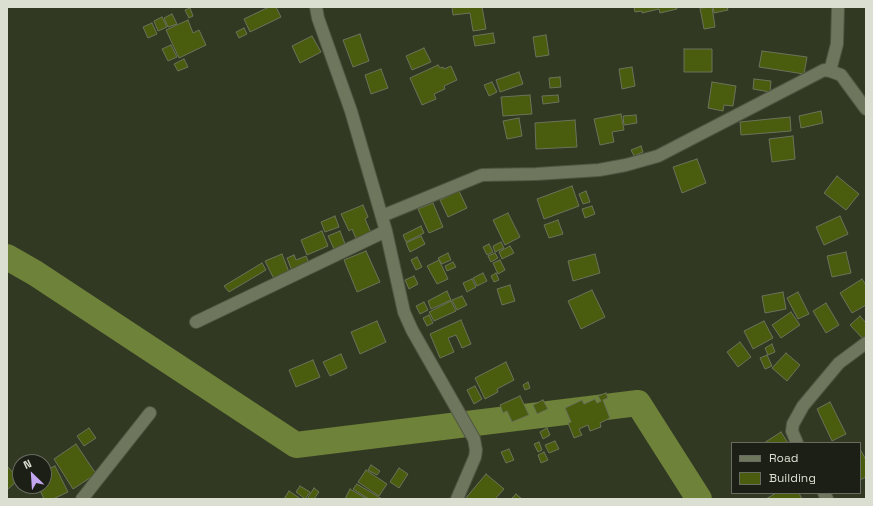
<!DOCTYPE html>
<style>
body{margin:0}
#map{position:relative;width:873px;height:506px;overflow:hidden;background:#323923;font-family:"Space Grotesk",sans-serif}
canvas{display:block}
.frame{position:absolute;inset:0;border:8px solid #dadfd1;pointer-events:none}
.legend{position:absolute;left:731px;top:442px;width:130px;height:52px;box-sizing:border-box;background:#1c1f15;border:1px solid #686c60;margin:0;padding:5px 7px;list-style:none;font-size:12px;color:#dadfd1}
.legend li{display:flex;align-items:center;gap:8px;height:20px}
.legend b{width:20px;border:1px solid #686c60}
.north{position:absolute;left:12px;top:454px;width:40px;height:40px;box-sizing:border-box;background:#1c1f15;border:1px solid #686c60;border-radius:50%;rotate:335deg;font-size:11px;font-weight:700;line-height:16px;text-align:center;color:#dadfd1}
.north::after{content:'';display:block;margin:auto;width:14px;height:18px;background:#c4a7f1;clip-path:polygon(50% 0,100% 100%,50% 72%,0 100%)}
</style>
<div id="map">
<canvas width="873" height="506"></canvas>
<div class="frame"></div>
<ul class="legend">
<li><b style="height:5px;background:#6e765d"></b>Road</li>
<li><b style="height:11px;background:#4a5c0e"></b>Building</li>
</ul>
<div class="north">N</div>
</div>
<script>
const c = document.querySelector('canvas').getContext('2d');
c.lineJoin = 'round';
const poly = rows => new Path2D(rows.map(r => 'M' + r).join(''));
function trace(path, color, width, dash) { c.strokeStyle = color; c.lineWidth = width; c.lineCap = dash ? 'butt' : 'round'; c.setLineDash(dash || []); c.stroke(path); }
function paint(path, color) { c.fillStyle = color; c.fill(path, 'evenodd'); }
trace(poly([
 [7,257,35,273,296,445,638,403,699,499]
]), '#6f823a', 26);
const building = poly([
 [269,7,276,7,281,17,250,32,244,19,269,7],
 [452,7,482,7,486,29,473,31,470,13,453,15,452,7],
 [634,7,676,7,677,9,660,13,659,9,642,13,642,11,635,12,634,7],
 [712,7,715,27,704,29,700,8,712,7],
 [713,7,727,7,728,10,714,13,713,7],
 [190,8,193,16,189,18,185,10,190,8],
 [172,14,177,24,168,27,164,18,172,14],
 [162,17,167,27,158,31,154,21,162,17],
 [188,20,193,33,199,30,206,45,179,58,166,30,188,20],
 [152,23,157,34,148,38,143,27,152,23],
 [244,28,247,34,239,38,236,32,244,28],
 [493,33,495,43,475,46,473,36,493,33],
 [360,34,369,61,353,67,343,40,360,34],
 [546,35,549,55,536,57,533,37,546,35],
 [312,36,321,52,300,63,292,46,312,36],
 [171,45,177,57,168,61,162,49,171,45],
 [424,48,431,62,412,70,406,56,424,48],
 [684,49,712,49,712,72,684,72,684,49],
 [762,51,807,57,804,74,759,67,762,51],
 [184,59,188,67,178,71,174,64,184,59],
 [438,65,440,68,443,67,444,69,451,66,457,80,444,86,445,89,434,94,436,99,422,105,410,78,438,65],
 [632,67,635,86,622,89,619,69,632,67],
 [381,69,388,88,371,94,365,75,381,69],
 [519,72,523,84,500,92,496,80,519,72],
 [560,77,561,87,550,88,549,78,560,77],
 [754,79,771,81,770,92,753,89,754,79],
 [492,82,497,92,489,96,484,85,492,82],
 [712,82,736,86,733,106,724,105,723,111,708,108,712,82],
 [530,95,532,114,503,116,501,97,530,95],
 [558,95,559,102,543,104,542,96,558,95],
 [821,111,823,123,801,128,799,116,821,111],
 [621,114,624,130,612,132,614,142,600,145,594,119,621,114],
 [636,115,637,123,624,125,623,116,636,115],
 [790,117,791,131,741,135,740,122,790,117],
 [519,118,522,136,507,139,503,121,519,118],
 [575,120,577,147,536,149,535,123,575,120],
 [793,136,795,159,772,162,769,139,793,136],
 [641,146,643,152,634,156,631,150,641,146],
 [697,159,706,183,682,193,673,167,697,159],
 [837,176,859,194,846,210,824,193,837,176],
 [572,186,579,206,544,219,537,199,572,186],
 [459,191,467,208,448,217,440,200,459,191],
 [586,191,590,202,583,204,579,194,586,191],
 [433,203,443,227,429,233,418,209,433,203],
 [363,205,368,217,365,219,372,235,357,241,352,229,349,231,341,214,363,205],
 [592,206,595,214,585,218,582,209,592,206],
 [508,213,520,237,505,245,493,220,508,213],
 [335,216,339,227,325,232,321,222,335,216],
 [840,216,848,234,824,245,816,227,840,216],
 [558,220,563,234,549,238,544,225,558,220],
 [421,226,424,233,406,242,403,235,421,226],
 [322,231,328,246,307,255,301,240,322,231],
 [340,231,345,244,334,249,328,236,340,231],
 [421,236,425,244,410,252,406,243,421,236],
 [501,242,504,248,495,252,493,246,501,242],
 [489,244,493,252,487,255,483,247,489,244],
 [510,246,514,253,502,259,499,252,510,246],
 [366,251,380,282,357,292,344,260,366,251],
 [846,252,851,273,832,277,827,256,846,252],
 [448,253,451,260,442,264,438,258,448,253],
 [495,253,498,258,491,262,488,256,495,253],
 [282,254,289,272,274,279,265,261,282,254],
 [595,254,600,273,573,281,568,261,595,254],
 [294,255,296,260,306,256,309,263,292,271,287,258,294,255],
 [417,257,422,267,416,270,411,260,417,257],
 [439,260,448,279,437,284,427,266,439,260],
 [500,260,505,270,498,274,493,263,500,260],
 [453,262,456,267,447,271,445,266,453,262],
 [262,263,266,270,229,292,224,286,262,263],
 [483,273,487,281,477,286,473,278,483,273],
 [496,273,499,280,494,282,491,276,496,273],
 [414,276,418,284,409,289,405,280,414,276],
 [472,279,476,287,467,292,463,283,472,279],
 [862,279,866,285,866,305,852,313,840,293,862,279],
 [510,285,515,301,502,305,497,289,510,285],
 [592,290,605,317,581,329,568,301,592,290],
 [447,291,451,300,431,309,428,301,447,291],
 [783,292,786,309,765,313,762,296,783,292],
 [798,292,809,314,798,319,787,298,798,292],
 [462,296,467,305,457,310,452,300,462,296],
 [451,301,456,311,434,321,429,312,451,301],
 [424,302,428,310,420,314,416,306,424,302],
 [826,303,839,325,826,333,813,311,826,303],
 [791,312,800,325,781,338,772,325,791,312],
 [429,315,433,323,427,326,423,318,429,315],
 [860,316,866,323,866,340,865,341,850,325,860,316],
 [461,320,471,344,462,348,456,335,448,338,454,352,440,358,430,334,461,320],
 [377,321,386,342,360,354,351,332,377,321],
 [764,321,773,338,753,349,744,331,764,321],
 [740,342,751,357,738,367,727,352,740,342],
 [772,344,775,352,768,355,765,348,772,344],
 [786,353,800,365,787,381,772,368,786,353],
 [341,354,347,368,330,376,323,362,341,354],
 [767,355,772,366,765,369,760,358,767,355],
 [313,360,320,377,296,387,289,370,313,360],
 [506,362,514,380,497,389,498,392,485,399,475,378,506,362],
 [528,382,530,388,525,390,523,385,528,382],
 [475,386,482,399,474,404,467,390,475,386],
 [606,393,608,398,603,400,610,418,600,423,601,427,590,431,588,425,579,429,582,435,574,438,568,423,571,422,565,408,582,400,584,404,595,399,597,403,601,401,598,396,606,393],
 [520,396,529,415,512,422,507,411,503,413,500,405,520,396],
 [543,400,548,409,537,414,533,405,543,400],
 [830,402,846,434,832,441,817,409,830,402],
 [89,428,96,438,84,446,77,436,89,428],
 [547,428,550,435,543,439,540,432,547,428],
 [781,432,788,443,764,443,781,432],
 [555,441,559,449,549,453,545,445,555,441],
 [539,442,542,450,538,452,534,444,539,442],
 [76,444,96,474,73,489,54,459,76,444],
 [509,449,514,460,506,463,501,452,509,449],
 [860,449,866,460,866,477,860,480,860,449],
 [544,452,548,460,541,463,538,455,544,452],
 [371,465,380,471,377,475,368,470,371,465],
 [7,466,19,479,7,490,7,466],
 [55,466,68,492,53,499,44,499,38,486,44,486,44,471,55,466],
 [399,468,408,474,399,488,390,482,399,468],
 [366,470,387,484,379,496,358,482,366,470],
 [486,474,504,489,495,499,465,499,486,474],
 [357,484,382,499,369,499,353,489,357,484],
 [300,486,310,492,305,499,296,492,300,486],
 [314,488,319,492,314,499,307,499,314,488],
 [350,489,367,499,345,499,350,489],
 [289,491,301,499,284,499,289,491],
 [776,493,799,493,802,499,766,499,776,493],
 [516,494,522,499,511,499,516,494]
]);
paint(building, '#4a5c0e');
trace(building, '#6b735a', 1);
const minor = poly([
 [316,7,318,18,351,111,386,231,404,312,412,330,474,439,476,450,475,457,457,499],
 [830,71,837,44,838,7],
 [382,216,482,175,536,174,599,170,626,165,658,156,824,70,830,71,841,75,866,109],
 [196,322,386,231],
 [797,443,792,431,793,424,803,406,839,363,866,343],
 [824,493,827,499],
 [82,499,150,413]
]);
trace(minor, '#505542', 14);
trace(minor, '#6e765d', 12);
</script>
